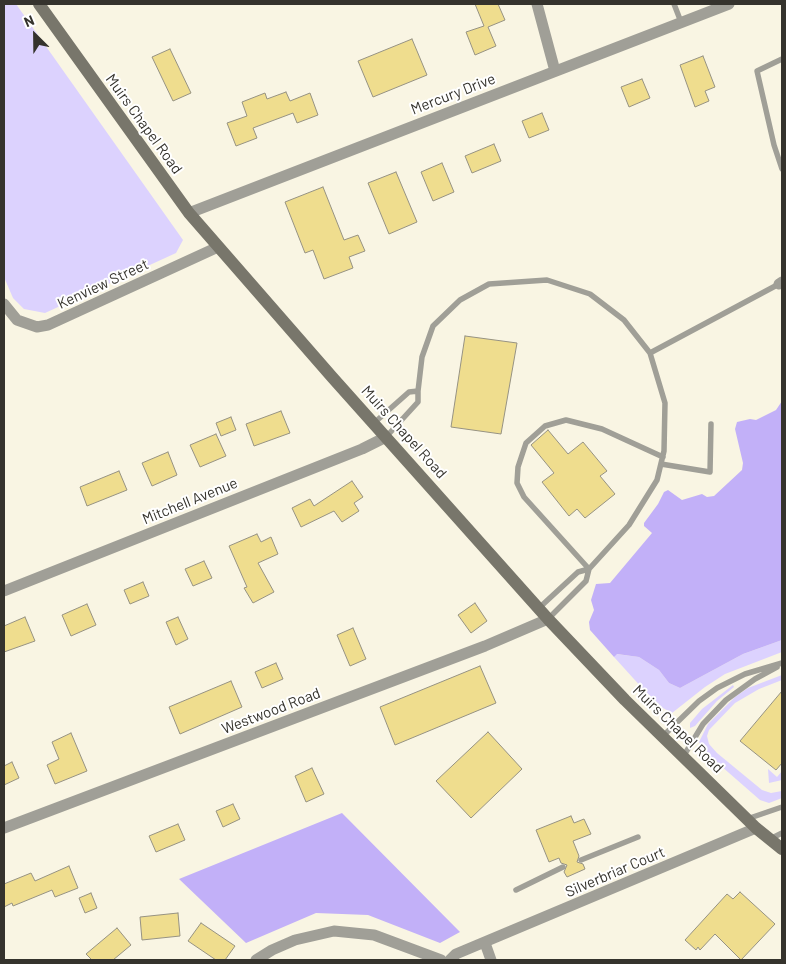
<!DOCTYPE html>
<style>
body{margin:0}
#map{position:relative;width:786px;height:964px;overflow:hidden;background:#f9f5e3;font-family:Barlow,sans-serif}
canvas{display:block}
.frame{position:absolute;inset:0;border:5px solid #35332d;pointer-events:none}
.north{position:absolute;left:10px;top:10px;width:50px;height:50px;-webkit-text-stroke:4px #fff;paint-order:stroke;rotate:337deg;font-size:14px;font-weight:700;line-height:20px;text-align:center;color:#35332d}
.north::after{content:'';display:block;margin:auto;width:18px;height:22px;background:#35332d;clip-path:polygon(50% 0,100% 100%,50% 72%,0 100%)}
</style>
<div id="map">
<canvas width="786" height="964"></canvas>
<div class="frame"></div>
<div class="north">N</div>
</div>
<script>
const c = document.querySelector('canvas').getContext('2d');
c.lineJoin = 'round';
function paint(path, color) { c.fillStyle = color; c.fill(path, 'evenodd'); }
const poly = rows => new Path2D(rows.map(r => 'M' + r).join(''));
function trace(path, color, width, dash) { c.strokeStyle = color; c.lineWidth = width; c.lineCap = dash ? 'butt' : 'round'; c.setLineDash(dash || []); c.stroke(path); }
function label(font, color, halo, rows, align = 'center') {
  c.font = font + ' Barlow,sans-serif'; c.lineWidth = 4; c.setLineDash([]); c.textBaseline = 'middle'; c.strokeStyle = halo; c.fillStyle = color; for (const [text, x, y, turn = 0] of rows) {
    c.save(); c.translate(x, y); c.rotate((+turn || 0) * Math.PI / 180); c.textAlign = isNaN(turn) ? turn : align; if (halo) c.strokeText(text, 0, 0); c.fillText(text, 0, 0); c.restore();
  }
}
paint(poly([
 [4,4,16,4,183,240,176,253,45,313,24,309,13,298,4,277],
 [782,640,782,652,725,674,705,687,672,713,663,708,643,689,614,657,616,654,639,657,659,670,669,683,680,688,743,654],
 [782,675,782,680,759,689,735,703,709,730,707,736,709,744,717,753,762,790,771,793,782,791,782,798,769,803,760,800,705,752,699,742,708,724,735,697,748,688],
 [733,685,734,687,717,701,695,726,690,728,690,723,702,709],
 [768,769,777,777,782,771,782,780,769,783]
]), '#dcd2fe');
paint(poly([
 [782,401,782,640,743,654,680,688,669,683,659,670,639,657,617,654,614,657,590,630,589,622,594,610,591,600,596,584,610,583,652,533,644,526,644,523,658,504,664,492,668,490,682,500,702,494,707,497,714,496,742,470,743,463,735,429,737,422,750,419,756,420,776,410],
 [342,813,460,932,440,943,368,915,316,913,246,943,179,879]
]), '#c2b0f8');
const building = poly([
 [475,4,498,4,505,20,488,27,496,46,475,55,466,32,484,26,475,4],
 [412,39,427,75,373,97,358,61,412,39],
 [170,49,191,93,173,101,152,57,170,49],
 [703,56,715,87,705,91,709,101,695,107,680,65,703,56],
 [642,79,650,98,629,107,621,87,642,79],
 [286,92,290,101,310,93,318,115,297,123,293,113,253,128,257,138,236,146,227,123,247,116,242,102,265,93,267,99,286,92],
 [542,113,549,130,529,138,522,121,542,113],
 [494,144,501,161,472,173,465,156,494,144],
 [442,163,454,192,433,201,421,172,442,163],
 [396,172,417,222,389,234,368,183,396,172],
 [323,187,344,240,358,235,365,251,349,257,353,268,324,279,313,250,305,253,285,202,323,187],
 [465,336,517,343,501,434,451,427,465,336],
 [281,411,290,433,254,446,246,424,281,411],
 [231,417,236,430,221,436,216,423,231,417],
 [548,430,568,454,583,442,607,471,600,476,615,494,585,518,577,509,569,516,542,482,554,473,531,445,548,430],
 [216,434,226,456,200,467,190,445,216,434],
 [168,452,177,475,152,486,142,463,168,452],
 [119,471,127,490,87,506,80,487,119,471],
 [352,481,363,497,354,503,359,511,342,522,334,511,301,527,292,508,310,499,314,506,352,481],
 [257,534,261,542,271,537,278,554,258,563,274,592,253,603,244,588,247,587,229,546,257,534],
 [204,561,212,578,193,586,185,569,204,561],
 [143,582,149,596,130,604,124,590,143,582],
 [475,603,487,621,471,633,458,615,475,603],
 [87,604,96,625,71,636,62,615,87,604],
 [25,617,35,641,4,652,4,626,25,617],
 [178,617,188,639,176,645,166,622,178,617],
 [353,628,366,659,350,666,337,635,353,628],
 [276,663,283,679,262,688,255,672,276,663],
 [480,666,496,703,395,745,380,707,480,666],
 [231,681,242,707,180,734,169,707,231,681],
 [782,691,782,763,776,770,740,741,782,691],
 [488,732,522,769,471,818,436,781,488,732],
 [71,733,87,771,55,784,47,765,59,759,52,742,71,733],
 [12,762,19,778,4,785,4,766,12,762],
 [312,768,324,794,306,802,295,776,312,768],
 [233,804,240,819,223,827,216,811,233,804],
 [571,816,574,823,584,819,591,834,573,841,579,856,577,862,583,864,585,869,567,877,564,872,567,865,561,863,559,858,549,862,536,830,571,816],
 [178,824,185,840,156,852,149,836,178,824],
 [69,866,78,888,55,897,52,890,13,906,12,903,4,907,4,884,31,873,35,881,69,866],
 [740,892,775,924,741,960,715,934,700,950,698,947,696,950,685,940,727,894,733,899,740,892],
 [91,893,97,908,85,913,79,898,91,893],
 [178,913,180,936,142,940,140,917,178,913],
 [201,923,235,946,225,960,216,960,188,941,201,923],
 [117,928,131,945,113,960,92,960,86,954,117,928]
]);
paint(building, '#efdd8e');
trace(building, '#969282', 1);
trace(poly([
 [674,4,681,22],
 [782,59,757,71,774,145,782,169],
 [650,353,779,284],
 [418,391,422,357,433,326,460,300,489,284,547,280,590,294,624,320,650,353,665,403,664,451,657,480,629,525,589,569,524,497,517,483,518,467,526,443,545,426,566,420,602,429,663,457],
 [374,423,409,392,418,391,418,402,386,437],
 [661,464,710,472,711,424],
 [539,608,578,572,589,569,586,581,548,619],
 [663,736,699,701,717,688,745,674,782,663],
 [683,757,703,724,726,700,755,679,777,667],
 [747,819,782,807],
 [770,839,782,833],
 [581,860,638,837],
 [516,890,563,867]
]), '#a09f97', 5.5);
trace(poly([
 [537,4,555,71],
 [189,213,729,4],
 [779,284,782,282],
 [4,304,17,320,37,327,48,325,218,247],
 [4,591,362,449,386,437],
 [4,828,485,646,548,619],
 [485,943,491,960],
 [256,960,272,950,295,940,334,931,374,935,441,960],
 [450,960,456,954,756,828]
]), '#a09f97', 11);
trace(poly([
 [39,4,189,213,332,377,548,619,625,700,756,828,782,849]
]), '#78766b', 12);
label('15px', '#35332d', '#fff', [
 ["Mercury Drive",453,94,-21],
 ["Muirs Chapel Road",144,124,54],
 ["Kenview Street",103,284,-25],
 ["Muirs Chapel Road",404,432,48],
 ["Mitchell Avenue",190,501,-22],
 ["Westwood Road",271,711,-21],
 ["Muirs Chapel Road",678,729,44],
 ["Silverbriar Court",615,872,-23]
]);
</script>
